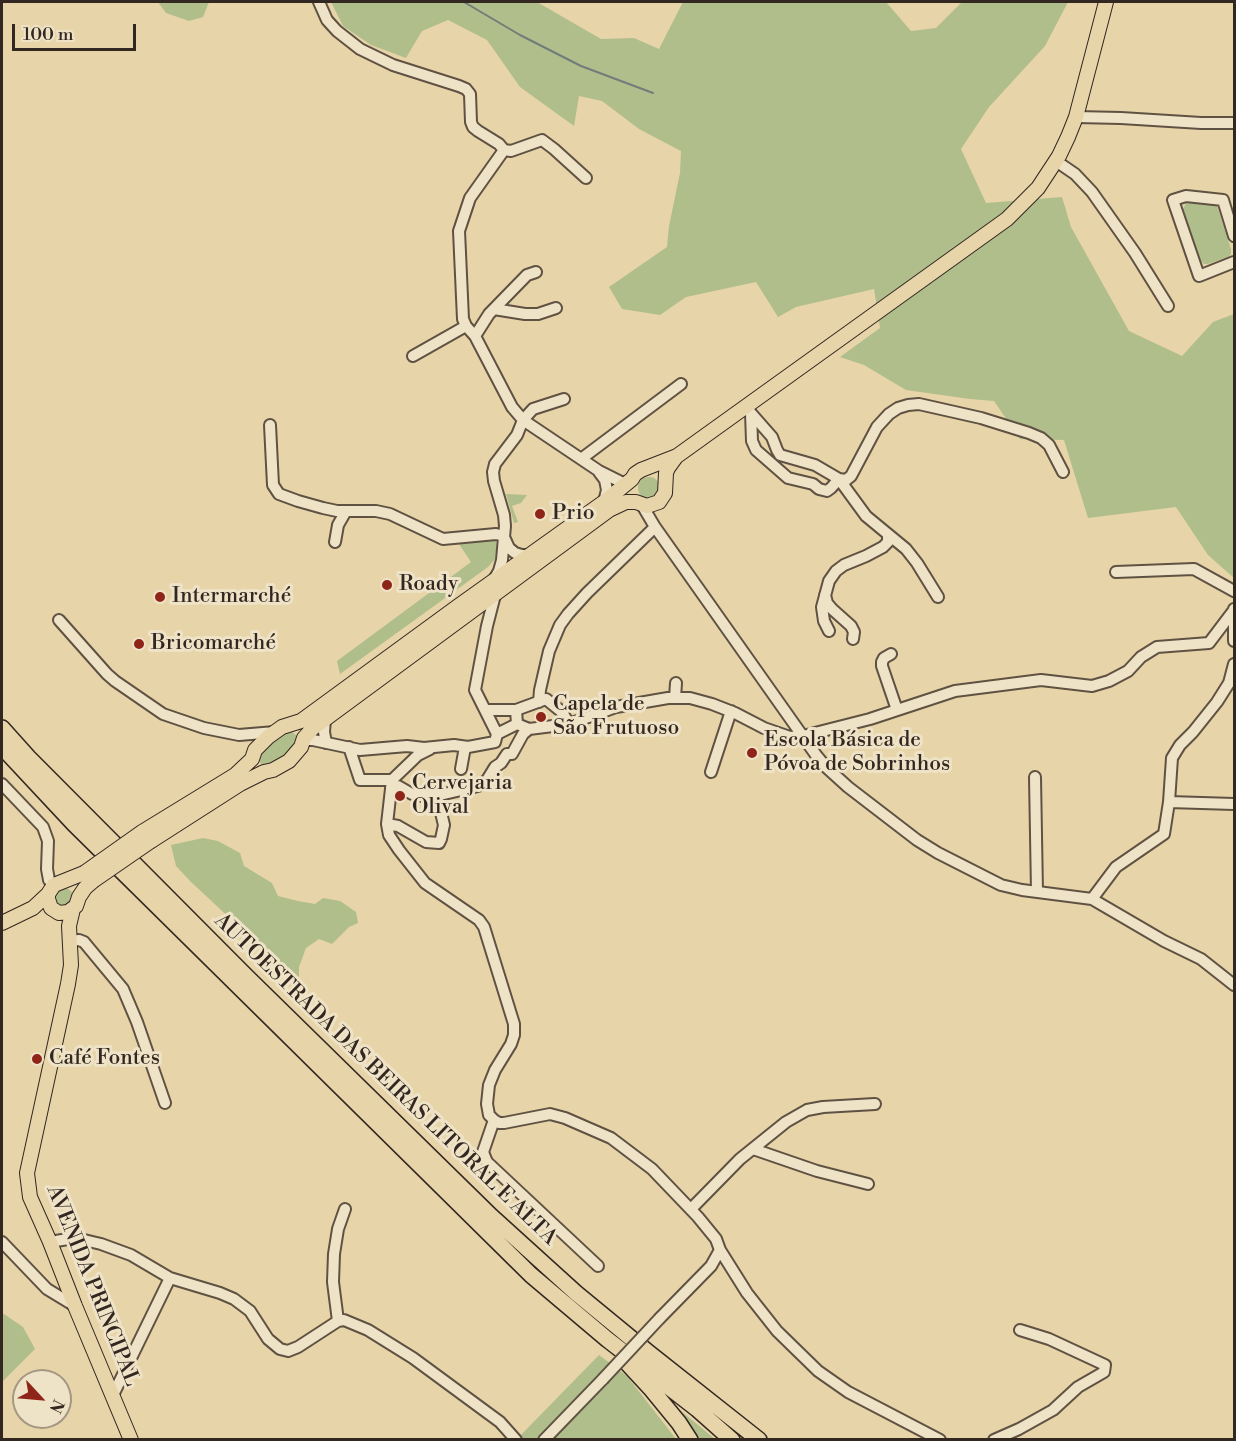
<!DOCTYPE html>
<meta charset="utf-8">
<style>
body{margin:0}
#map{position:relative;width:1236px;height:1441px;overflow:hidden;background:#e7d4a9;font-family:"Libre Bodoni",serif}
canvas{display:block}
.frame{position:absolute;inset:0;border:3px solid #332721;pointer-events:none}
.north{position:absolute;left:12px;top:1369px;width:60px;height:60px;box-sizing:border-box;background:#efe3c7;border:2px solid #a49885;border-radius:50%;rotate:116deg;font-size:16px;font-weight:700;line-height:24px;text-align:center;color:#332721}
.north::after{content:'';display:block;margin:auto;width:21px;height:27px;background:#8f2418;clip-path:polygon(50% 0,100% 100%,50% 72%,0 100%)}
.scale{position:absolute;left:12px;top:24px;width:124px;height:27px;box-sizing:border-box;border:3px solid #332721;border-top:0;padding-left:8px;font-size:18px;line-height:21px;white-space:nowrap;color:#332721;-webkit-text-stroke:4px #efe3c7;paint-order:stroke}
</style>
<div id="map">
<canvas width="1236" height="1441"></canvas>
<div class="frame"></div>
<div class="north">N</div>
<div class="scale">100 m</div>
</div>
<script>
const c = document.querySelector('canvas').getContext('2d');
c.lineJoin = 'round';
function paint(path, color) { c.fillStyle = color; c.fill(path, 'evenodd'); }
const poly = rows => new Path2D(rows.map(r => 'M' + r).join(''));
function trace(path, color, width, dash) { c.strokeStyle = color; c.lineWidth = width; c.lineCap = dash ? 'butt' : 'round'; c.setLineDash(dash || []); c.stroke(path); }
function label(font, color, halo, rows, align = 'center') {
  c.font = font + ' "Libre Bodoni",serif'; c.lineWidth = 6; c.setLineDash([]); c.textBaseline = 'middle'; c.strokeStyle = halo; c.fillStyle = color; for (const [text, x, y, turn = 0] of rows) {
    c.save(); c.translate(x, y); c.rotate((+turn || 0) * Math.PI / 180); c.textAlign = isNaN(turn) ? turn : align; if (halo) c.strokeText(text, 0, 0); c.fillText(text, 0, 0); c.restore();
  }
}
paint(poly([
 [158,2,209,2,203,17,189,21,166,13],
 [331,2,537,2,601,39,634,38,659,49,683,2,886,2,911,31,936,28,962,2,1068,2,1045,46,989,107,961,149,986,203,1062,197,1071,227,1129,331,1182,356,1213,322,1234,314,1234,578,1208,555,1176,507,1088,518,1064,440,1020,439,994,401,970,399,906,390,864,365,840,357,880,328,874,289,796,307,778,317,756,282,686,297,660,315,622,309,609,287,667,247,669,226,680,173,681,151,639,129,602,101,579,96,574,126,520,87,487,40,448,20,422,31,406,58,371,45,343,26],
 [1191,202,1217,206,1231,249,1231,254,1228,257,1208,264,1204,264,1201,261,1183,209,1186,203],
 '638 488a11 11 0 1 1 22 0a11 11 0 1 1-22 0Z',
 [506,494,527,495,521,503,512,506,518,522,514,523],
 [485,539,496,539,497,549,495,559,488,567,340,674,337,661,471,562,457,541],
 [292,732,297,736,295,743,284,755,269,765,262,765,259,761,260,756,274,742,287,733],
 [203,838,218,841,240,853,244,866,272,883,278,896,298,901,315,904,323,898,340,901,356,912,358,923,349,927,332,944,319,939,306,948,299,967,299,986,292,987,248,935,191,882,176,866,171,845],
 [65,887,71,891,73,894,73,900,66,907,57,906,53,893],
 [2,1314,4,1314,23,1327,35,1349,2,1382],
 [599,1355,627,1376,676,1439,516,1440],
 [664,1397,715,1439,696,1439]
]), '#b0be8c');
trace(poly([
 [464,2,520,35,581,66,653,93]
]), '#717d79', 2);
const minor = poly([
 [319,2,327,20,337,31,360,49,393,65,459,86,466,89,470,94,471,122,473,127,478,131,499,144,504,150,511,151,542,140,554,149,586,178],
 [1076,117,1121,118,1201,123,1234,123],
 [504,150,470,198,459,231,463,319,466,326,475,336,512,407,523,420,599,471,625,484],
 [1056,161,1075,174,1092,192,1135,253,1168,306],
 [1234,236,1223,200,1186,196,1173,200,1199,276,1234,262],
 [494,309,525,314,538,314,556,308],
 [475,336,489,314,527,275,536,272],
 [413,356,466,326],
 [750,412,772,437,777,450,780,455,815,465,839,479,866,516,906,549,917,563,938,597],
 [751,413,752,441,756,450,788,478,813,484,819,489,827,491,831,488,839,479,846,480,851,476,877,427,889,414,898,408,908,405,919,404,981,418,1029,433,1041,438,1049,445,1063,472],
 [270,425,273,485,279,494,298,501,323,508,337,511,376,511,390,514,443,539,496,534,504,536],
 [581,459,681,384],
 [599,472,605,480,607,490,604,502],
 [642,505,655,527,816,755,826,767,848,787,917,840,938,853,1001,885,1022,890,1092,899,1164,941,1201,959,1234,985],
 [504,537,509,548,515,553,522,555,530,555],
 [335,542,338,525,346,511],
 [1116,572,1194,569,1234,591],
 [493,581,499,571,502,560,505,526,504,515,494,481,493,472,495,464,517,435,523,420,533,409,564,399],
 [825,595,827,603,832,609,851,626,854,632,853,639],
 [1234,609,1234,641],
 [59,620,107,674,115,681,163,714,204,728,239,735,275,732],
 [829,631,824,621,822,607,829,581,836,571,844,565,866,556,883,547,888,542,888,535],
 [891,654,884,658,882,662,882,666,897,710],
 [675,698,676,683],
 [539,702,540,690,549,651,560,625,568,614,587,593,655,527],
 [485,710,475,690,487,626,495,595],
 [325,719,324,732,326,743],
 [517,724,529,729,569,724,616,707,668,698,690,698,712,704,735,713,764,728,790,737,803,736,870,719,955,691,1041,680,1092,686,1109,681,1128,671,1141,657,1157,647,1209,643,1234,610],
 [497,734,517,724,516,710,546,699,562,712,569,724],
 [497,734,485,710,516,710],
 [303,740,313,740,360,750,407,746,424,748,454,745,468,747,495,742,497,734],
 [349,747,360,780,392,780],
 [507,754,512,754,523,734,529,729],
 [461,769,465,747],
 [711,772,731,711],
 [1035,777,1037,892],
 [392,780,387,824,389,835,399,850,425,883,479,920,484,927,514,1024,514,1035,511,1044,495,1070,489,1085,487,1104,489,1115,494,1120],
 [392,780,418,755,430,749],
 [2,784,43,827,48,841,47,869,49,880,54,885],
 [391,788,398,786,412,794,422,796,444,794,470,788,481,785,487,780,495,767,501,763,507,754],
 [1169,802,1234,804],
 [387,824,398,826,426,842,439,843,441,839,444,825,437,796],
 [1092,899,1116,867,1164,834,1169,802,1172,758,1180,745,1193,732,1217,702,1229,683,1234,664],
 [69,941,79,940,84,942,123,989,137,1022,165,1103],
 [494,1120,499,1123,504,1123,550,1114,565,1118,611,1138,652,1169,698,1217,716,1239,720,1250,711,1266,660,1318],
 [494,1120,483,1152,487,1162,598,1266],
 [753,1149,817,1171,868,1184],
 [691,1209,740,1159,786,1122,807,1110,823,1107,875,1104],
 [2,1242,47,1289,75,1306],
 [50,1242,68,1239,84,1240,101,1244,131,1255,170,1278,220,1293,234,1299,250,1311,268,1339,280,1349,288,1351,298,1347,338,1321,333,1282,334,1254,338,1229,345,1209],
 [720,1250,747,1293,777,1331,818,1371,848,1392,940,1440],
 [338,1321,344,1320,368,1330,413,1358,500,1422,516,1440],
 [113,1395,170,1278],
 [544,1440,603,1379],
 [994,1440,1019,1429,1053,1410,1078,1387,1104,1372,1105,1365,1049,1339,1020,1330]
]);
const major = poly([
 [142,832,235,775,252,759,255,750,268,737,282,727,301,721,457,607,604,502,632,479,635,474,641,470,677,456,1007,219,1038,188,1059,156,1068,137,1076,117,1106,2],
 [151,841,240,784,264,772,273,770,289,761,301,747,304,738,313,728,609,510,626,502,636,502,647,506,659,502,665,493,666,473,668,468,676,457],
 [48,894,48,899,51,908,59,913,68,912,76,906,79,897,85,888,93,881],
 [73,909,69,926,71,965,68,984,27,1173,30,1197,50,1242,75,1306,131,1440],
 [2,923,33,908,48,894,54,885,84,873]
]);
const highway = poly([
 [2,728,28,757,246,976,491,1216,576,1293,649,1353,759,1440],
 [2,747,74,824,531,1275,608,1340,697,1409,732,1440],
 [627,1363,652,1390,679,1423,690,1440]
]);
trace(minor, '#605243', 14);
trace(major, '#332721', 16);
trace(highway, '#332721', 18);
trace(minor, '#efe3c7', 10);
trace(major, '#e7d4a9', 14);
trace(highway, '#e7d4a9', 15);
const minorBridge = poly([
 [603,1379,660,1318]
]);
const majorBridge = poly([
 [84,873,142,832],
 [93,881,151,841]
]);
trace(minorBridge, '#605243', 14, []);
trace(majorBridge, '#332721', 16, []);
trace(minorBridge, '#efe3c7', 10);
trace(majorBridge, '#e7d4a9', 14);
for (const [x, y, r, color] of [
 [540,514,6,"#8f2418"],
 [387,585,6,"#8f2418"],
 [160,597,6,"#8f2418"],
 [139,644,6,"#8f2418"],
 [541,717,6,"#8f2418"],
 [752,753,6,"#8f2418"],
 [400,796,6,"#8f2418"],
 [37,1059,6,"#8f2418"]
]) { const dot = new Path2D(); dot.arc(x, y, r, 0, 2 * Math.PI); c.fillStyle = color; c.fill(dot); trace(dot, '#efe3c7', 2); }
label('21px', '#332721', '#efe3c7', [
 ["Prio",552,514],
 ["Roady",399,585],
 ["Intermarché",172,597],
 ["Bricomarché",151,644],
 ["Capela de",553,705],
 ["São Frutuoso",553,729],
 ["Escola Básica de",764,741],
 ["Póvoa de Sobrinhos",764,765],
 ["Cervejaria",412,784],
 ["Olival",412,808],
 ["Café Fontes",49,1059]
], 'left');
label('21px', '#332721', '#efe3c7', [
 ["AUTOESTRADA DAS BEIRAS LITORAL E ALTA",385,1080,44],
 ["AVENIDA PRINCIPAL",92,1286,68]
]);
</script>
